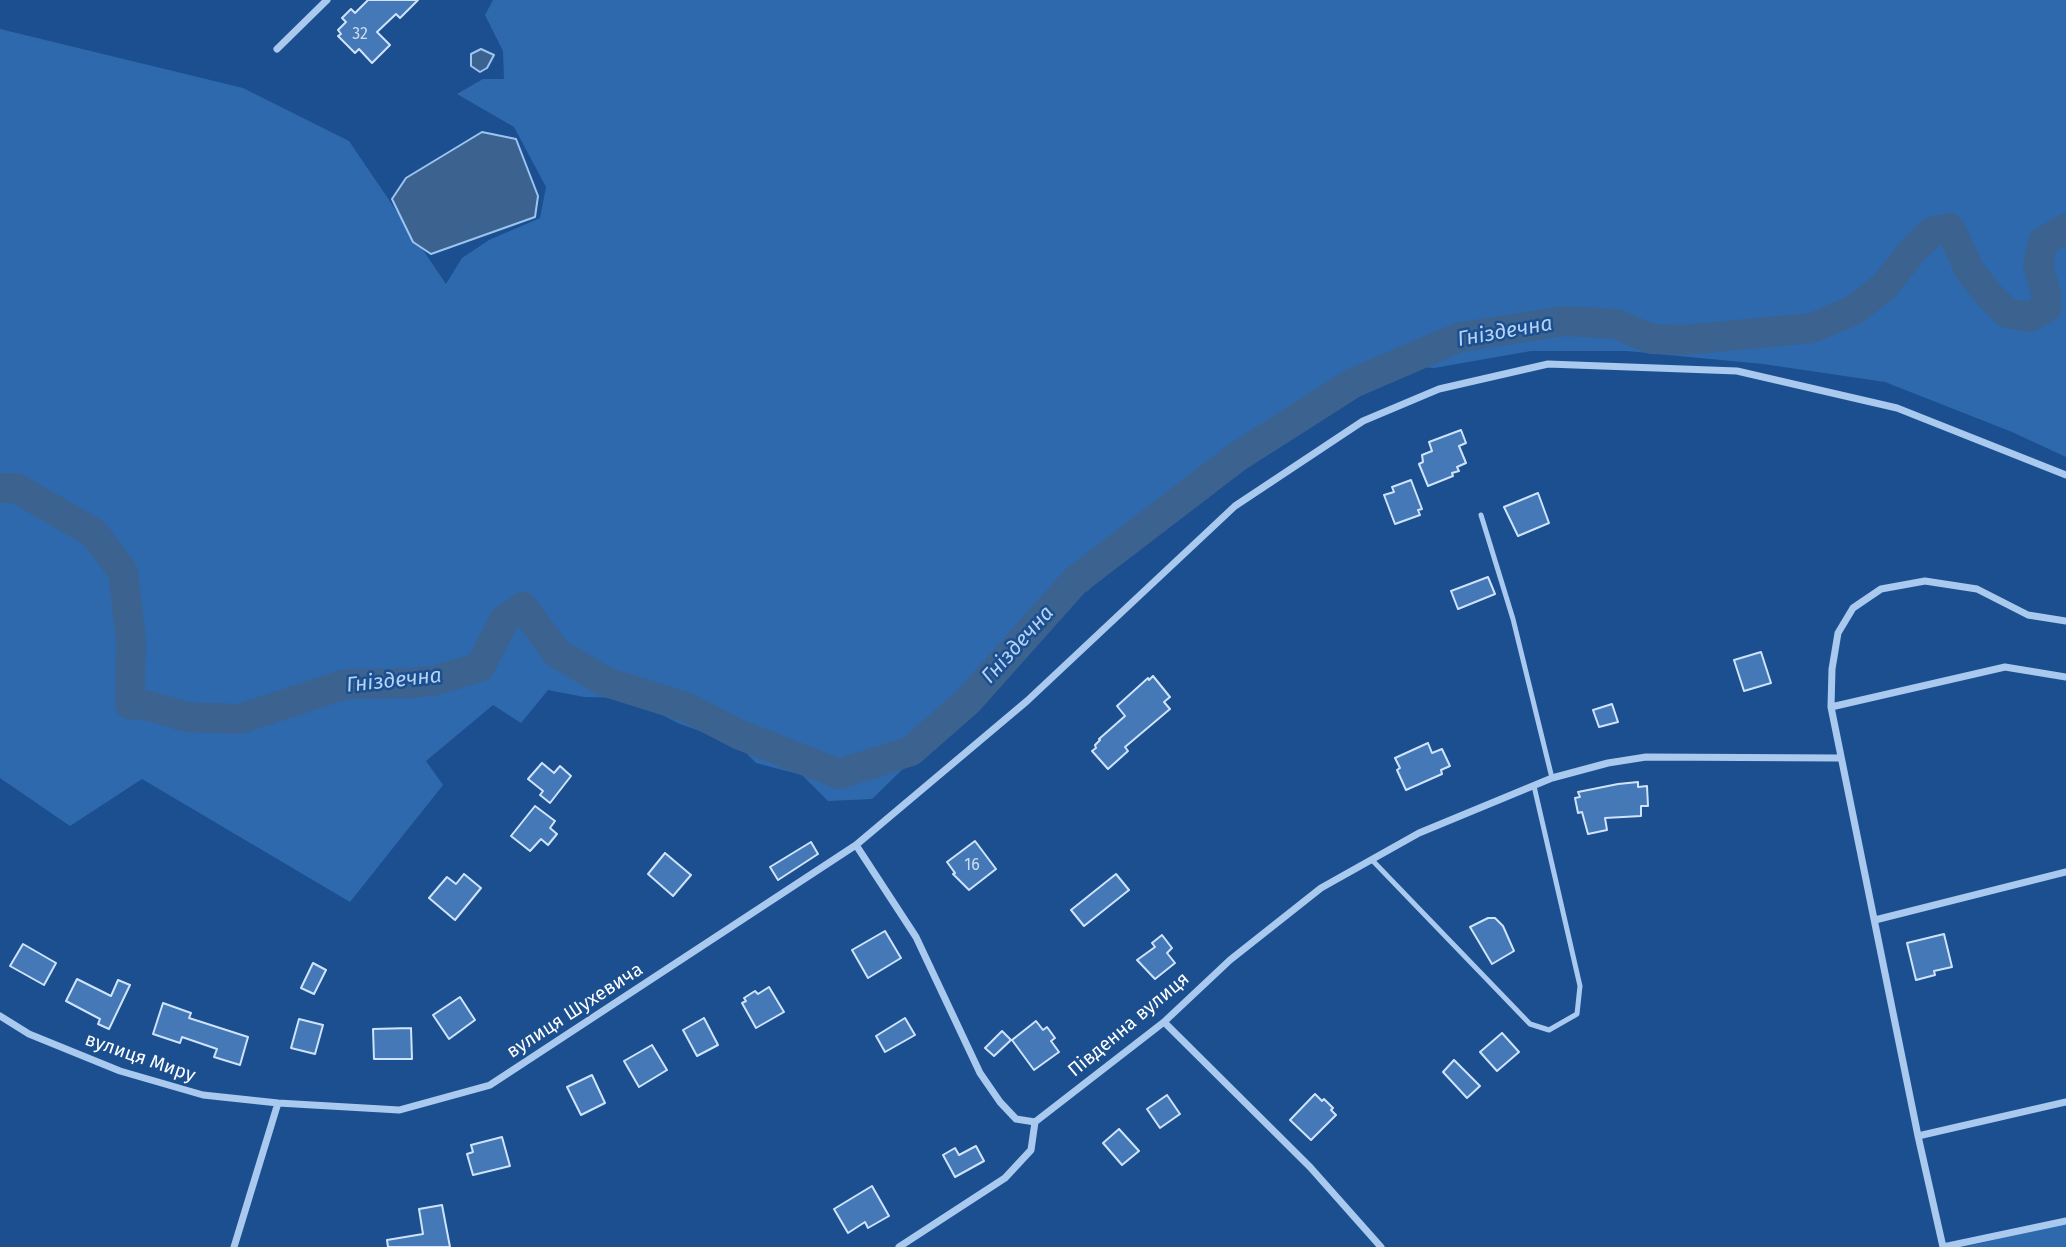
<!DOCTYPE html>
<meta charset="utf-8">
<style>
body{margin:0}
canvas{display:block;background:#1b4f8f}
</style>
<canvas width="2066" height="1247"></canvas>
<script>
const c = document.querySelector('canvas').getContext('2d');
c.lineJoin = 'round';
function paint(path, color) { c.fillStyle = color; c.fill(path, 'evenodd'); }
const poly = rows => new Path2D(rows.map(r => 'M' + r).join(''));
function trace(path, color, width, dash) { c.strokeStyle = color; c.lineWidth = width; c.lineCap = dash ? 'butt' : 'round'; c.setLineDash(dash || []); c.stroke(path); }
function label(font, color, halo, rows, align = 'center') {
  c.font = font + ' "Fira Sans",sans-serif'; c.lineWidth = 5; c.setLineDash([]); c.textBaseline = 'middle'; c.strokeStyle = halo; c.fillStyle = color; for (const [text, x, y, turn = 0] of rows) {
    c.save(); c.translate(x, y); c.rotate((+turn || 0) * Math.PI / 180); c.textAlign = isNaN(turn) ? turn : align; if (halo) c.strokeText(text, 0, 0); c.fillText(text, 0, 0); c.restore();
  }
}
paint(poly([
 [493,0,2066,0,2066,457,2012,432,1885,382,1763,364,1627,351,1531,351,1434,368,1378,364,1287,408,1170,492,1135,525,1112,565,1088,591,1044,610,1019,641,1013,663,966,685,948,725,872,799,828,801,802,775,756,763,737,744,680,724,628,698,584,697,548,690,521,723,493,705,426,761,443,785,350,902,142,779,70,826,0,778,0,29,243,88,349,141,446,284,462,258,489,240,540,218,546,187,514,127,457,94,483,79,504,79,503,51,485,15],
 [2066,1223,2066,1247,1964,1247]
]), '#2e69ad');
const water = poly([
 [481,49,494,55,487,68,480,72,471,66,471,54,481,49],
 [482,132,516,139,538,196,535,217,431,254,413,242,392,199,406,178,482,132]
]);
paint(water, '#3c6290');
trace(water, '#9cc4f0', 2);
trace(poly([
 [0,488,16,488,94,533,123,572,131,639,130,704,149,706,187,717,240,719,346,684,413,683,437,680,480,667,504,620,523,607,557,653,606,682,686,707,738,734,839,774,911,751,968,701,1075,581,1237,457,1353,383,1460,337,1565,321,1616,324,1651,339,1683,340,1812,328,1854,310,1884,287,1912,251,1932,232,1950,228,1970,271,1990,296,2007,313,2030,317,2047,307,2046,293,2038,265,2043,242,2066,228]
]), '#3c6290', 30);
const building = poly([
 [368,0,418,0,400,18,396,14,377,32,390,45,372,63,359,49,355,53,338,36,341,34,338,30,346,22,342,18,351,9,355,13,368,0],
 [1461,430,1466,443,1459,446,1466,463,1457,467,1459,471,1452,473,1453,476,1428,486,1419,464,1423,462,1422,455,1432,451,1429,442,1461,430],
 [1411,480,1422,509,1418,510,1420,515,1395,524,1384,495,1394,492,1392,487,1411,480],
 [1538,493,1549,523,1518,536,1504,507,1538,493],
 [1488,577,1495,594,1458,609,1451,591,1488,577],
 [1761,652,1771,683,1744,691,1734,660,1761,652],
 [1153,676,1170,697,1164,702,1170,709,1125,747,1128,751,1108,769,1092,751,1096,748,1095,745,1100,740,1099,739,1125,716,1117,706,1148,678,1149,680,1153,676],
 [1612,704,1618,722,1599,727,1593,710,1612,704],
 [1428,743,1432,753,1442,749,1450,766,1441,770,1442,774,1406,790,1397,770,1400,768,1395,758,1428,743],
 [542,763,554,773,560,766,571,776,550,803,540,795,543,791,528,779,542,763],
 [1638,782,1638,787,1647,786,1648,806,1641,806,1641,816,1605,818,1607,830,1588,834,1582,812,1578,813,1575,798,1580,797,1578,792,1618,784,1638,782],
 [535,806,555,821,550,828,557,834,548,845,541,839,530,851,511,836,535,806],
 [975,841,996,869,969,890,953,874,955,873,947,862,975,841],
 [811,842,818,854,778,880,770,867,811,842],
 [665,853,691,875,673,896,648,874,665,853],
 [464,874,481,888,455,920,429,898,447,877,456,884,464,874],
 [1116,874,1129,890,1084,926,1071,910,1116,874],
 [1488,918,1495,918,1503,926,1514,951,1492,964,1470,927,1488,918],
 [885,931,901,958,868,978,852,950,885,931],
 [1944,934,1952,967,1934,971,1935,975,1916,980,1907,943,1944,934],
 [1162,935,1172,948,1167,953,1175,963,1155,979,1137,960,1155,947,1152,943,1162,935],
 [23,944,56,963,44,985,10,966,23,944],
 [313,963,326,970,314,994,301,988,313,963],
 [77,979,111,996,118,980,130,985,109,1029,98,1024,100,1019,66,1001,77,979],
 [769,987,784,1012,756,1028,742,1003,746,1001,744,998,755,991,758,994,769,987],
 [460,997,475,1020,449,1039,433,1015,460,997],
 [163,1003,191,1013,189,1018,248,1037,240,1065,214,1057,217,1049,182,1037,180,1043,153,1034,163,1003],
 [704,1018,718,1045,697,1056,683,1030,704,1018],
 [905,1018,915,1035,885,1052,876,1036,905,1018],
 [299,1019,323,1025,315,1054,291,1048,299,1019],
 [1036,1021,1043,1030,1047,1027,1055,1038,1051,1041,1059,1052,1034,1070,1012,1040,1036,1021],
 [411,1028,412,1059,374,1059,373,1029,411,1028],
 [1002,1031,1011,1040,994,1056,985,1048,1002,1031],
 [1502,1033,1519,1052,1497,1071,1480,1052,1502,1033],
 [652,1045,667,1070,639,1087,624,1061,652,1045],
 [1454,1060,1480,1086,1467,1098,1443,1072,1454,1060],
 [592,1075,605,1103,581,1115,567,1087,592,1075],
 [1315,1094,1322,1101,1324,1099,1333,1108,1331,1110,1336,1115,1311,1140,1290,1120,1315,1094],
 [1167,1095,1180,1114,1160,1128,1147,1109,1167,1095],
 [1119,1129,1139,1151,1122,1165,1103,1143,1119,1129],
 [502,1137,510,1166,473,1175,467,1154,473,1152,471,1145,502,1137],
 [976,1146,984,1161,955,1177,943,1155,955,1148,959,1155,976,1146],
 [872,1186,889,1216,868,1228,865,1222,848,1233,834,1209,872,1186],
 [442,1205,450,1247,388,1247,387,1240,423,1234,419,1209,442,1205]
]);
paint(building, '#4478b7');
trace(building, '#cfe3fa', 2);
trace(poly([
 [1481,515,1513,619,1552,778],
 [1372,860,1530,1024,1549,1030,1577,1014,1580,986,1534,786]
]), '#a9c9ee', 5);
trace(poly([
 [277,49,327,0],
 [2066,621,2028,615,1977,589,1925,581,1881,589,1853,608,1838,633,1832,669,1831,707,1918,1136,1943,1247,2066,1221],
 [1831,707,2005,667,2066,677],
 [856,845,916,937,980,1073,1000,1102,1016,1119,1035,1122,1164,1022,1230,960,1321,888,1419,833,1552,778,1608,763,1646,757,1840,758],
 [1875,920,2066,872],
 [0,1016,29,1034,120,1071,203,1095,278,1103,399,1110,490,1085,856,845,1027,701,1235,506,1363,421,1439,389,1548,364,1737,371,1897,408,2066,475],
 [1164,1022,1310,1167,1381,1247],
 [1918,1136,2066,1102],
 [234,1247,278,1103],
 [899,1247,1005,1178,1031,1150,1035,1122]
]), '#a9c9ee', 7);
label('16px', '#d0dded', null, [
 ["32",360,35],
 ["16",972,866]
]);
label('19px', '#fff', '#1b4f8f', [
 ["вулиця Шухевича",575,1011,-33],
 ["Південна вулиця",1129,1025,-40],
 ["вулиця Миру",140,1058,19]
]);
label('italic 21px', '#b5d3f5', '#1b4f8f', [
 ["Гніздечна",1505,332,-10],
 ["Гніздечна",1018,645,-48],
 ["Гніздечна",394,681,-6]
]);
</script>
